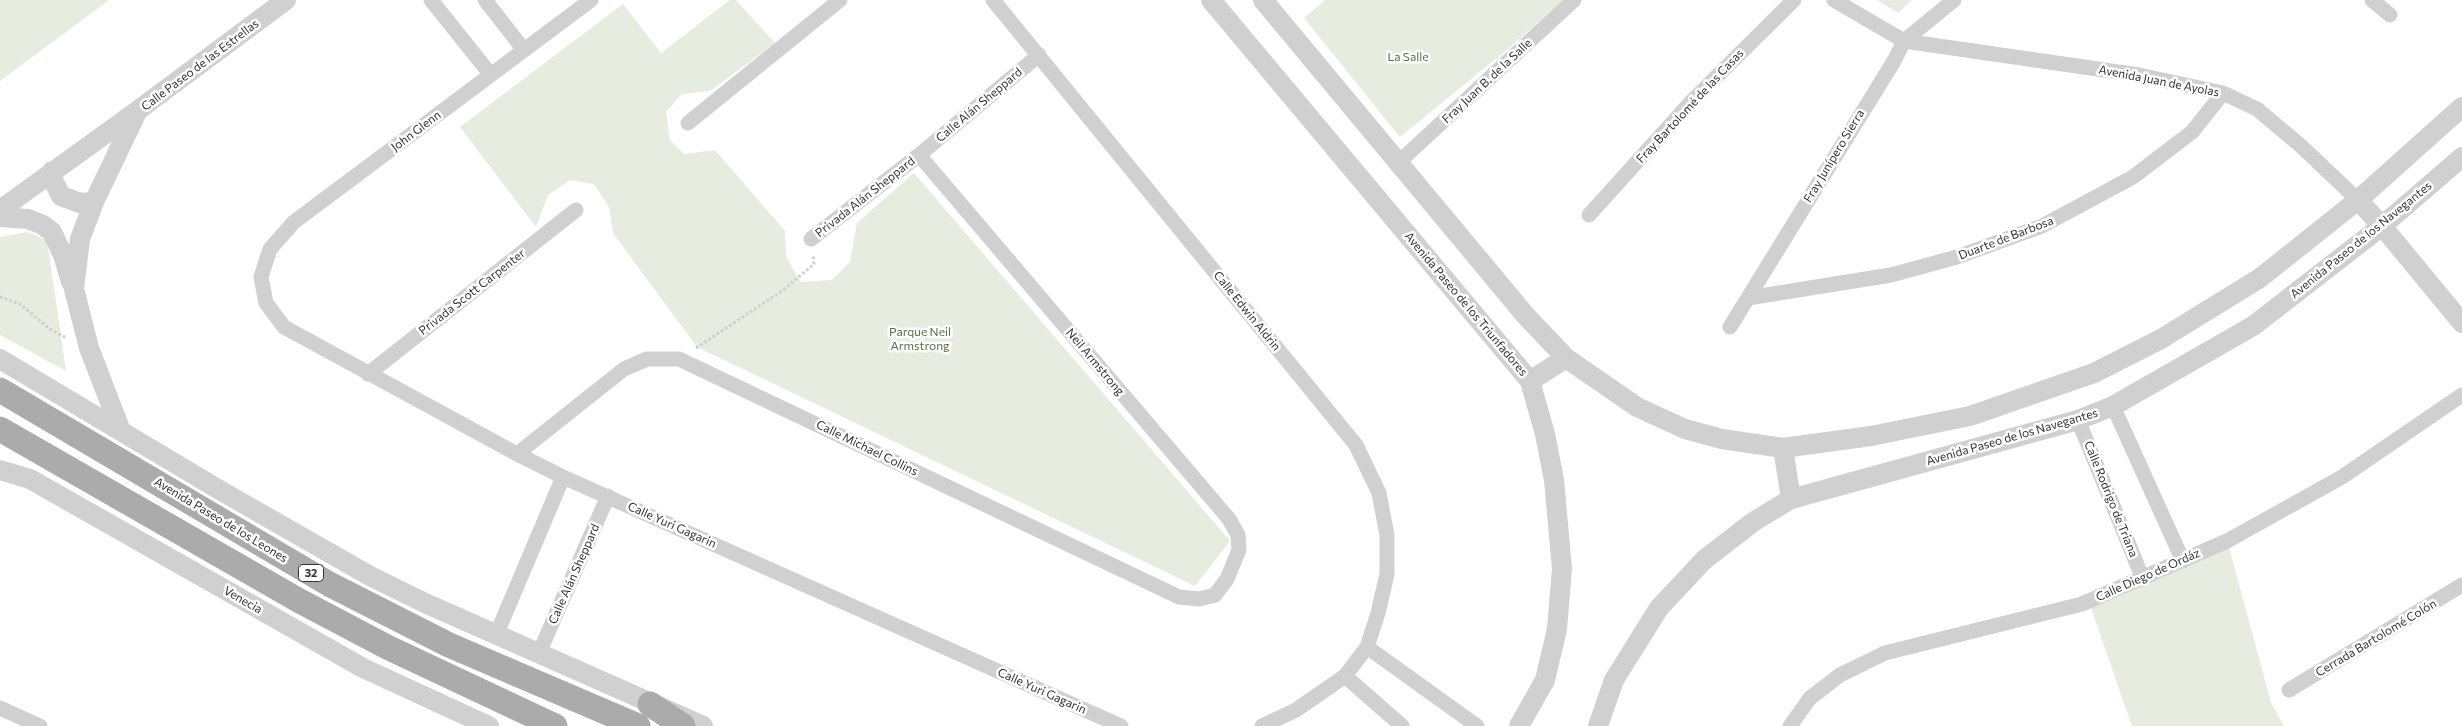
<!DOCTYPE html>
<meta charset="utf-8">
<style>
body{margin:0}
canvas{display:block;background:#fff}
</style>
<canvas width="2462" height="726"></canvas>
<script>
const c = document.querySelector('canvas').getContext('2d');
c.lineJoin = 'round';
function paint(path, color) { c.fillStyle = color; c.fill(path, 'evenodd'); }
const poly = rows => new Path2D(rows.map(r => 'M' + r).join(''));
function trace(path, color, width, dash) { c.strokeStyle = color; c.lineWidth = width; c.lineCap = dash ? 'butt' : 'round'; c.setLineDash(dash || []); c.stroke(path); }
function label(font, color, halo, rows, align = 'center') {
  c.font = font + ' Commissioner,sans-serif'; c.lineWidth = 5; c.setLineDash([]); c.textBaseline = 'middle'; c.strokeStyle = halo; c.fillStyle = color; for (const [text, x, y, turn = 0] of rows) {
    c.save(); c.translate(x, y); c.rotate((+turn || 0) * Math.PI / 180); c.textAlign = isNaN(turn) ? turn : align; if (halo) c.strokeText(text, 0, 0); c.fillText(text, 0, 0); c.restore();
  }
}
paint(poly([
 [0,0,109,0,0,81],
 [730,0,736,0,775,43,710,91,682,94,666,112,670,140,684,154,715,150,785,231,786,257,801,282,832,280,850,262,857,223,914,173,1230,541,1195,586,697,347,613,233,609,207,594,184,570,180,548,195,536,227,460,127,623,4,661,53],
 [1325,0,1563,0,1509,48,1400,137,1304,18],
 [1877,0,1912,0,1898,13],
 [27,232,47,240,66,371,0,335,0,237],
 [2229,547,2271,703,2284,726,2132,726,2091,608]
]), '#e6ecdf');
trace(poly([
 [0,297,20,304,51,330,67,338],
 [696,348,782,291,814,264,813,255]
]), '#cdcdcd', 3, [2.5, 2.5]);
trace(poly([
 [431,0,491,75],
 [485,0,524,50],
 [591,0,294,222,270,249,261,277,266,303,284,327,517,454,563,477,1121,726],
 [993,0,1356,445,1379,493,1387,535,1387,574,1378,613,1367,647,1345,676,1296,710,1262,726],
 [1834,0,1904,41,2139,75,2223,93,2257,109,2301,146,2358,200],
 [2372,0,2390,15],
 [688,123,840,0],
 [1399,162,1574,0],
 [1589,215,1692,101,1794,0],
 [811,239,919,155,1039,55],
 [1748,298,1891,275,1957,257,2042,226,2133,177,2192,132,2223,93],
 [1730,327,1894,61,1904,41,1954,0],
 [368,374,576,210],
 [2113,406,2183,561],
 [2078,420,2143,579],
 [517,454,624,369,647,359,679,359,1179,597,1199,599,1215,595,1227,579,1239,550,1238,535,1229,519,919,155],
 [497,633,563,477],
 [1367,647,1477,726],
 [539,653,608,496],
 [1345,676,1402,726],
 [2289,690,2462,585],
 [0,708,40,726],
 [1790,726,1810,698,1840,675,1885,653,2082,604,2227,541,2342,477,2462,395]
]), '#d0d0d0', 15);
trace(poly([
 [1211,0,1530,381,1545,434,1554,480,1562,569,1557,629,1545,680,1519,726],
 [1263,0,1526,316,1566,358,1637,407,1685,429,1722,439,1783,448,1871,436,1970,416,2094,373,2161,339,2260,278,2358,200,2462,107],
 [52,171,53,180,61,196,80,203,94,202],
 [2358,200,2382,226,2462,323],
 [0,210,137,111,286,0],
 [0,217,28,219,43,225,52,232,63,255,71,282],
 [0,359,223,492,370,576,425,603,703,726],
 [1530,381,1566,358],
 [121,431,89,348,74,289,80,239,94,202,136,114],
 [1783,448,1791,499],
 [0,470,30,479,363,668,489,726],
 [1598,726,1614,680,1659,608,1704,560,1753,522,1791,499,2078,420,2113,406,2253,326,2382,226,2462,157]
]), '#d0d0d0', 20);
trace(poly([
 [0,390,329,584,449,645,638,726],
 [0,429,298,600,387,647,555,726],
 [650,704,683,726]
]), '#ababab', 25);
for (const [x, y, w] of [
 [311,573,25]
]) { const box = new Path2D(); box.roundRect(x - w / 2, y - 8.5, w, 17, 4); c.fillStyle = '#fff'; c.fill(box); trace(box, '#333', 1); }
label('bold 11px', '#333', null, [
 ["32",311,573]
]);
label('12px', '#56703f', '#fff', [
 ["La Salle",1408,57],
 ["Parque Neil",920,332],
 ["Armstrong",920,346]
]);
label('12px', '#333', '#fff', [
 ["Calle Paseo de las Estrellas",200,65,-37],
 ["Fray Juan B. de la Salle",1487,81,-43],
 ["Avenida Juan de Ayolas",2159,81,11],
 ["Calle Alán Sheppard",979,105,-40],
 ["Fray Bartolomé de las Casas",1690,106,-47],
 ["John Glenn",416,131,-37],
 ["Fray Junípero Sierra",1834,156,-59],
 ["Privada Alán Sheppard",865,197,-38],
 ["Duarte de Barbosa",2006,238,-21],
 ["Avenida Paseo de los Navegantes",2361,240,-39],
 ["Privada Scott Carpenter",472,292,-38],
 ["Avenida Paseo de los Triunfadores",1466,304,50],
 ["Calle Edwin Aldrin",1247,311,51],
 ["Neil Armstrong",1095,362,50],
 ["Avenida Paseo de los Navegantes",2012,437,-16],
 ["Calle Michael Collins",867,448,26],
 ["Calle Rodrigo de Triana",2111,499,68],
 ["Avenida Paseo de los Leones",221,520,31],
 ["Calle Yuri Gagarin",672,525,24],
 ["Calle Alán Sheppard",574,574,-66],
 ["Calle Diego de Ordáz",2148,575,-24],
 ["Venecia",243,600,30],
 ["Cerrada Bartolomé Colón",2376,638,-31],
 ["Calle Yuri Gagarin",1042,691,24]
]);
</script>
